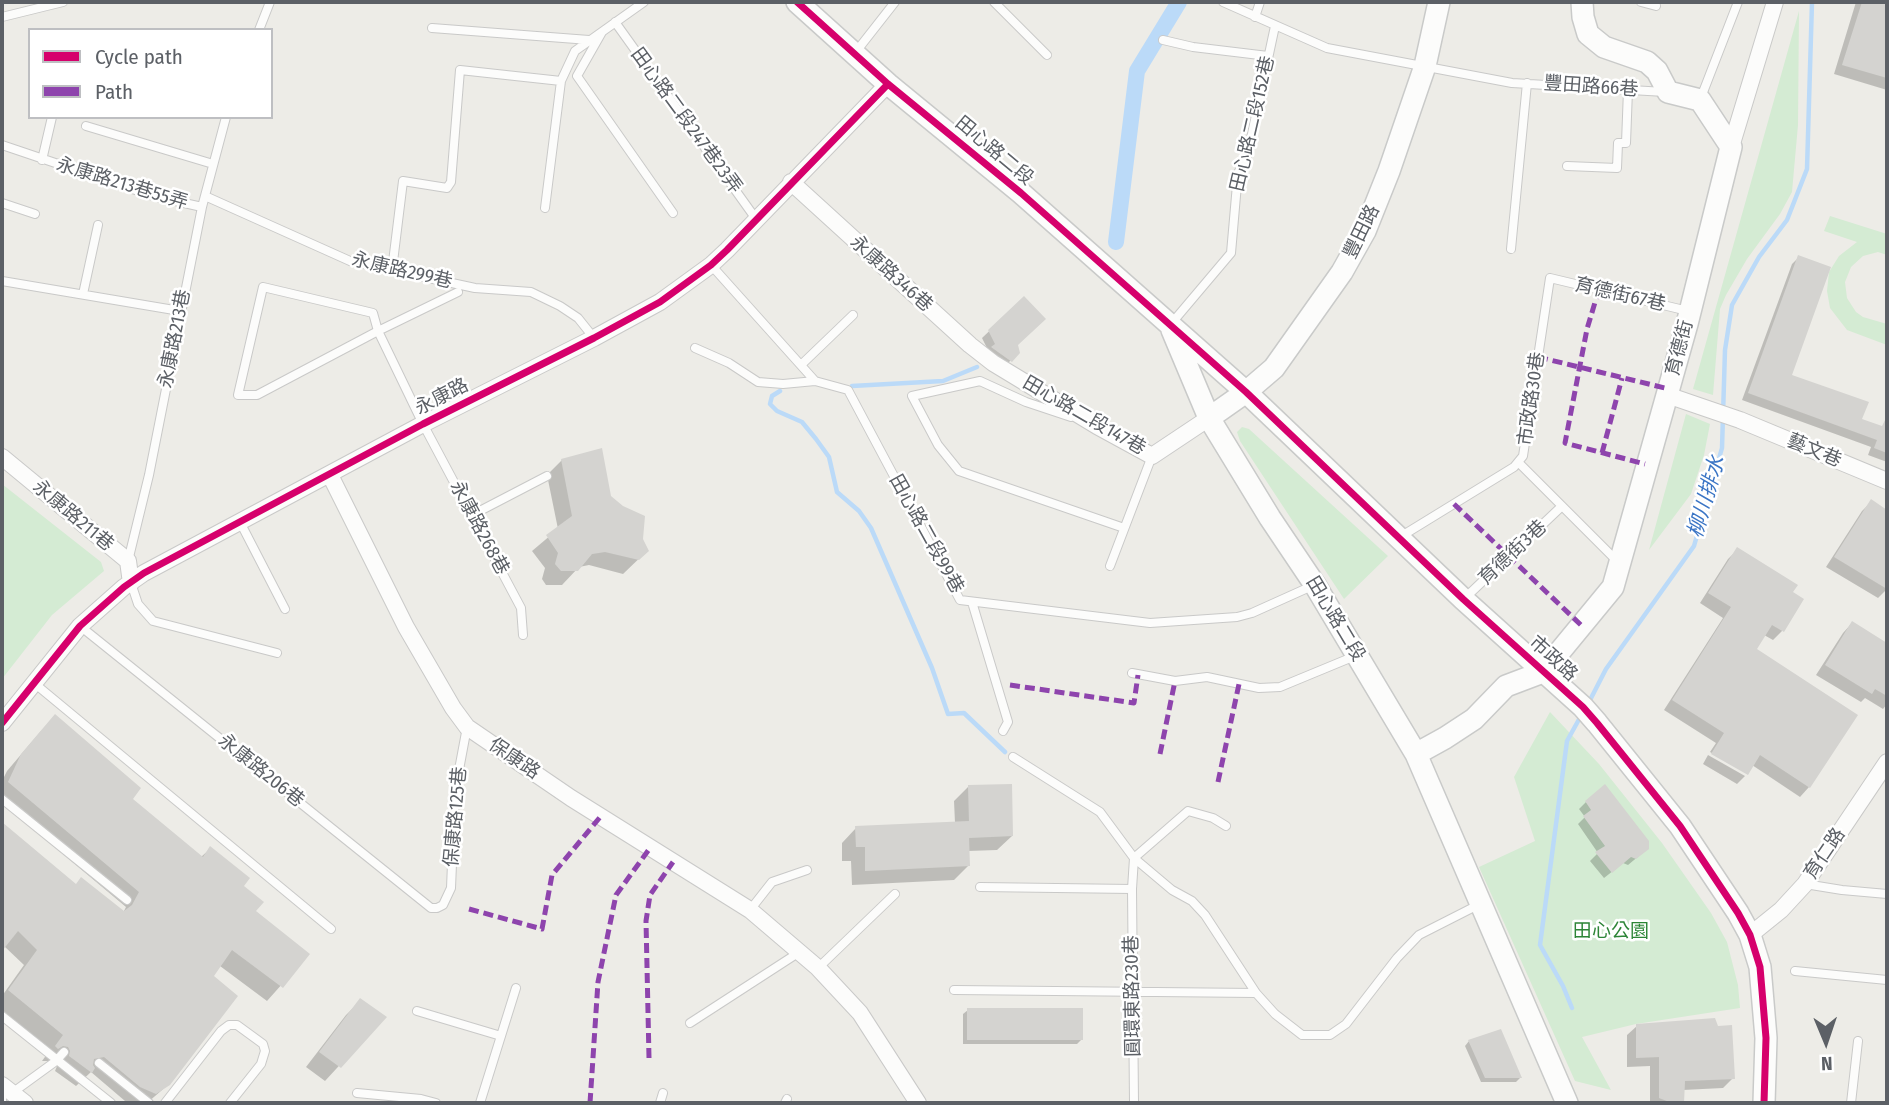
<!DOCTYPE html>
<meta charset="utf-8">
<style>
body{margin:0}
#map{position:relative;width:1889px;height:1105px;overflow:hidden;background:#edece7;font-family:"Fira Sans Condensed",sans-serif}
canvas{display:block}
.frame{position:absolute;inset:0;border:4px solid #5c6066;pointer-events:none}
.legend{position:absolute;left:28px;top:28px;width:245px;height:91px;box-sizing:border-box;background:#fff;border:2px solid #bebfc2;margin:0;padding:9px 12px;list-style:none;font-size:21px;color:#5c6066}
.legend li{display:flex;align-items:center;gap:14px;height:35px}
.legend b{width:35px;border:2px solid #bebfc2}
.north{position:absolute;left:1791px;top:1007px;width:70px;height:70px;-webkit-text-stroke:5px #fff;paint-order:stroke;rotate:178deg;font-size:19px;font-weight:700;line-height:28px;text-align:center;color:#5c6066}
.north::after{content:'';display:block;margin:auto;width:24px;height:32px;background:#5c6066;clip-path:polygon(50% 0,100% 100%,50% 72%,0 100%)}
</style>
<div id="map">
<canvas width="1889" height="1105"></canvas>
<div class="frame"></div>
<ul class="legend">
<li><b style="height:9px;background:#d6006c"></b>Cycle path</li>
<li><b style="height:9px;background:#8e44ad"></b>Path</li>
</ul>
<div class="north">N</div>
</div>
<script>
const c = document.querySelector('canvas').getContext('2d');
c.lineJoin = 'round';
function paint(path, color) { c.fillStyle = color; c.fill(path, 'evenodd'); }
const poly = rows => new Path2D(rows.map(r => 'M' + r).join(''));
function trace(path, color, width, dash) { c.strokeStyle = color; c.lineWidth = width; c.lineCap = dash ? 'butt' : 'round'; c.setLineDash(dash || []); c.stroke(path); }
function label(font, color, halo, rows, align = 'center') {
  c.font = font + ' "Fira Sans Condensed","Noto Sans TC",sans-serif'; c.lineWidth = 5; c.setLineDash([]); c.textBaseline = 'middle'; c.strokeStyle = halo; c.fillStyle = color; for (const [text, x, y, turn = 0] of rows) {
    c.save(); c.translate(x, y); c.rotate((+turn || 0) * Math.PI / 180); c.textAlign = isNaN(turn) ? turn : align; if (halo) c.strokeText(text, 0, 0); c.fillText(text, 0, 0); c.restore();
  }
}
paint(poly([
 [1799,11,1798,125,1792,192,1780,214,1747,259,1726,295,1720,309,1713,395,1693,389],
 [1830,216,1887,234,1887,255,1878,252,1863,256,1851,267,1845,282,1847,298,1856,312,1863,317,1887,324,1887,345,1847,330,1830,308,1827,291,1829,272,1839,256,1857,242,1824,231],
 [1686,414,1710,424,1704,455,1691,494,1649,550],
 [1242,427,1249,429,1388,556,1344,599,1240,441,1237,432],
 [2,484,101,562,104,571,52,615,2,679],
 [1550,712,1599,764,1662,843,1711,913,1727,942,1738,985,1740,1008,1636,1024,1582,1037,1611,1090,1575,1081,1479,867,1535,841,1514,777]
]), '#d4ebd3');
paint(poly([
 [1856,2,1887,2,1887,90,1834,74],
 [1799,257,1789,376,1860,420,1887,430,1887,462,1868,455,1871,447,1742,400,1792,264],
 [1024,298,1016,345,1018,353,1003,368,989,352,982,338],
 [562,460,610,497,647,551,623,574,589,565,579,567,562,585,546,585,542,579,545,568,532,551,558,529,547,475],
 [1871,502,1887,513,1887,589,1878,598,1826,567,1862,511],
 [1738,549,1791,593,1782,631,1773,640,1764,635,1754,650,1809,787,1800,797,1752,765,1747,772,1710,752,1716,743,1664,710,1723,618,1700,603,1728,559],
 [1852,623,1887,645,1887,704,1883,709,1865,698,1861,702,1816,675,1843,633],
 [41,731,201,857,211,848,242,886,254,911,308,955,267,1001,220,966,212,977,169,1084,147,1103,125,1101,91,1072,76,1086,55,1071,57,1066,53,1061,42,1061,50,1050,2,1010,2,996,24,965,4,946,2,948,2,824,75,885,123,913,126,907,2,803,2,781,7,771],
 [1708,755,1745,776,1737,784,1703,764],
 [968,787,1012,836,997,850,968,851,969,865,954,880,852,885,851,861,842,861,842,843,856,828,955,823,954,801],
 [1586,802,1640,855,1628,865,1623,863,1604,878,1590,861,1598,853,1578,824,1585,817,1579,809],
 [360,1001,384,1017,325,1081,306,1067,346,1015],
 [968,1010,1082,1039,1077,1044,963,1044,963,1014],
 [1637,1026,1733,1078,1723,1088,1683,1090,1683,1103,1650,1103,1650,1066,1627,1067,1627,1035],
 [1469,1041,1520,1078,1516,1082,1481,1082,1465,1046]
]), '#0003');
trace(poly([
 [852,386,943,381,977,367],
 [780,391,772,396,770,404,777,411,802,422,816,439,829,457,837,492,859,511,871,528,932,668,948,714,964,713,1005,752],
 [1588,704,1606,669,1694,546,1722,448,1725,350,1732,305,1759,257,1787,220,1807,169,1812,2],
 [1572,1008,1563,986,1540,945,1567,741,1582,714]
]), '#bbdaf8', 4.5);
trace(poly([
 [1116,242,1137,71,1179,2]
]), '#bbdaf8', 16);
paint(poly([
 [1862,2,1887,2,1887,78,1842,65],
 [1798,255,1831,267,1792,375,1869,402,1862,419,1882,426,1887,416,1887,453,1874,448,1877,440,1748,393],
 [1024,296,1046,319,1018,345,1020,353,1012,362,991,347,995,344,988,330],
 [602,448,611,496,623,506,645,516,643,539,649,551,639,560,605,552,592,554,578,571,561,571,555,564,558,553,546,535,572,516,561,459],
 [1871,499,1887,510,1887,589,1834,557],
 [1737,547,1798,585,1793,592,1804,599,1784,632,1772,625,1757,649,1858,715,1810,788,1760,755,1748,775,1711,754,1724,733,1672,700,1731,607,1708,593],
 [1852,621,1887,643,1887,696,1875,689,1872,694,1825,665],
 [55,714,141,788,133,799,203,857,210,846,250,878,244,886,264,902,256,911,310,954,283,988,232,950,214,976,238,996,170,1085,156,1094,140,1087,104,1057,94,1059,93,1065,95,1068,92,1073,69,1056,70,1051,68,1047,63,1046,58,1049,55,1046,63,1035,8,990,37,950,18,931,2,951,2,822,76,884,81,877,124,911,132,905,139,892,8,782,21,754],
 [1012,784,1013,836,969,838,970,866,865,871,865,847,856,847,855,826,969,821,968,785],
 [1605,784,1649,841,1649,849,1636,859,1631,857,1612,873,1595,852,1605,846,1583,816,1591,810,1585,801],
 [360,998,387,1017,341,1068,319,1052],
 [967,1008,1083,1008,1083,1040,967,1040],
 [1715,1018,1718,1026,1732,1025,1735,1079,1685,1081,1684,1103,1672,1103,1659,1098,1659,1057,1636,1058,1636,1024],
 [1501,1029,1522,1078,1485,1078,1468,1040]
]), '#d4d3d0');
const lane = poly([
 [994,2,1047,55],
 [1223,2,1327,48,1512,83,1665,92],
 [1641,2,1656,6],
 [2,17,63,2],
 [1255,17,1260,2],
 [615,22,756,219],
 [432,28,589,40],
 [259,30,270,2],
 [602,32,577,76,673,213],
 [1163,40,1193,47,1268,56],
 [855,53,895,2],
 [1700,100,1738,2],
 [86,126,213,164],
 [2,145,153,196,202,207],
 [42,160,52,117],
 [1567,166,1617,168,1618,143,1626,143,1628,90],
 [205,196,350,261,475,288,531,292,560,306,578,318,594,338],
 [2,203,35,214],
 [545,208,561,81],
 [1511,249,1527,83],
 [711,265,815,381,848,390,960,600,1150,623,1237,617,1252,613,1312,586],
 [392,270,403,181,447,188,451,182,460,70,561,81,575,51,644,2],
 [2,281,180,311],
 [458,292,378,331,257,395,238,395,263,287,373,313,378,331,423,424,521,608,523,635],
 [83,294,98,225],
 [1171,324,1231,253,1238,173,1247,157,1275,26],
 [695,348,729,363,758,382,783,384,815,381],
 [802,364,853,315],
 [1071,417,1026,402,980,381,912,396,938,445,959,471,1124,528],
 [1518,462,1619,563],
 [472,515,547,476],
 [240,522,285,609],
 [1400,537,1514,467,1523,456,1550,278,1688,311],
 [128,561,149,475,202,207,226,117],
 [1110,566,1152,456],
 [131,583,138,604,153,621,277,653],
 [1466,597,1562,506],
 [972,602,1008,722,1003,731],
 [80,626,431,908,437,908,443,905,451,888,455,791,467,727],
 [1132,673,1175,681,1207,677,1259,688,1280,687,1355,656],
 [34,683,331,929],
 [1013,757,1100,812,1134,858,1172,890,1192,901,1205,915,1256,993],
 [2,799,127,900],
 [1134,858,1188,811,1213,818,1226,826],
 [1805,884,1842,890,1887,894],
 [980,887,1132,889],
 [750,910,772,882,807,870],
 [818,968,895,894],
 [1795,971,1887,980],
 [954,990,1256,993,1275,1014,1302,1035,1330,1035,1346,1024,1397,958,1419,935,1480,904],
 [417,1011,501,1036],
 [2,1016,111,1103],
 [690,1023,798,953],
 [99,1063,149,1103],
 [2,1085,2,1103],
 [12,1093,56,1061,64,1052],
 [357,1093,421,1099,436,1103],
 [165,1103,221,1031,229,1025,237,1025,263,1044,265,1051,261,1064,230,1103],
 [480,1103,516,988],
 [660,1103,663,1093],
 [785,1103,787,1099],
 [1134,1103,1132,889,1134,858],
 [1851,1103,1858,1041]
]);
const street = poly([
 [1731,147,1775,2],
 [791,182,970,345,993,363,1097,426,1152,456,1209,418],
 [1667,395,1740,420,1887,481],
 [2,457,128,561,131,583],
 [330,475,406,627,453,708,467,727,571,798,750,910,818,968,860,1013,918,1103],
 [2,723,80,626,124,587,144,573,423,424,594,338,660,302,711,265,727,250,888,84],
 [1750,935,1781,910,1805,884,1887,762],
 [2,1085,25,1103]
]);
const secondary = poly([
 [797,2,888,84,1021,193,1246,392,1463,599,1583,707,1597,723,1680,826,1738,913,1750,935,1760,967,1766,1038,1764,1103],
 [1172,330,1209,418,1270,518,1315,585,1416,754,1567,1103],
 [1209,418,1246,392,1274,368,1342,272,1365,231,1389,171,1425,66,1439,2],
 [1416,754,1445,738,1474,719,1506,686,1543,672,1613,587,1687,324,1731,147,1700,100,1668,92,1657,71,1647,62,1604,47,1588,34,1583,17,1582,2]
]);
trace(lane, '#c9c9c8', 10);
trace(street, '#c9c9c8', 18);
trace(secondary, '#c9cac9', 24);
trace(lane, '#fcfcfb', 8);
trace(street, '#fcfcfb', 16);
trace(secondary, '#fcfcfb', 21);
trace(poly([
 [1599,289,1587,329,1565,443,1645,464],
 [1538,357,1669,389],
 [1602,453,1622,378],
 [1454,504,1582,626],
 [1010,685,1134,703,1138,675],
 [1160,754,1175,681],
 [1218,782,1239,684],
 [469,909,542,929,552,875,601,816],
 [649,1058,646,921,650,895,673,862],
 [590,1103,598,982,616,895,650,848]
]), '#8e44ad', 5, [10, 5]);
trace(poly([
 [797,2,888,84,1021,193,1246,392,1463,599,1583,707,1597,723,1680,826,1738,913,1750,935,1760,967,1766,1038,1764,1103],
 [2,723,80,626,124,587,144,573,423,424,594,338,660,302,711,265,727,250,888,84]
]), '#d6006c', 7);
label('19px', '#5c6066', '#fff', [
 ["豐田路66巷",1591,87,4],
 ["田心路二段247巷23弄",686,121,54],
 ["田心路二段152巷",1253,124,-77],
 ["田心路二段",994,151,40],
 ["永康路213巷55弄",122,184,17],
 ["豐田路",1362,232,-64],
 ["永康路299巷",402,271,13],
 ["永康路346巷",891,274,42],
 ["育德街67巷",1620,295,13],
 ["永康路213巷",175,339,-79],
 ["育德街",1680,348,-75],
 ["永康路",442,397,-27],
 ["市政路30巷",1532,399,-82],
 ["田心路二段147巷",1084,416,30],
 ["藝文巷",1814,451,23],
 ["永康路211巷",73,516,40],
 ["永康路268巷",479,528,62],
 ["田心路二段99巷",926,534,61],
 ["育德街3巷",1513,553,-43],
 ["田心路二段",1335,619,59],
 ["市政路",1553,659,42],
 ["保康路",514,759,34],
 ["永康路206巷",261,771,39],
 ["保康路125巷",456,817,-85],
 ["育仁路",1825,854,-56],
 ["圓環東路230巷",1133,996,-91]
]);
label('19px', '#2d8537', '#fff', [
 ["田心公園",1611,932]
]);
label('italic 21px', '#3b75c5', '#fff', [
 ["柳川排水",1707,497,-74]
]);
</script>
